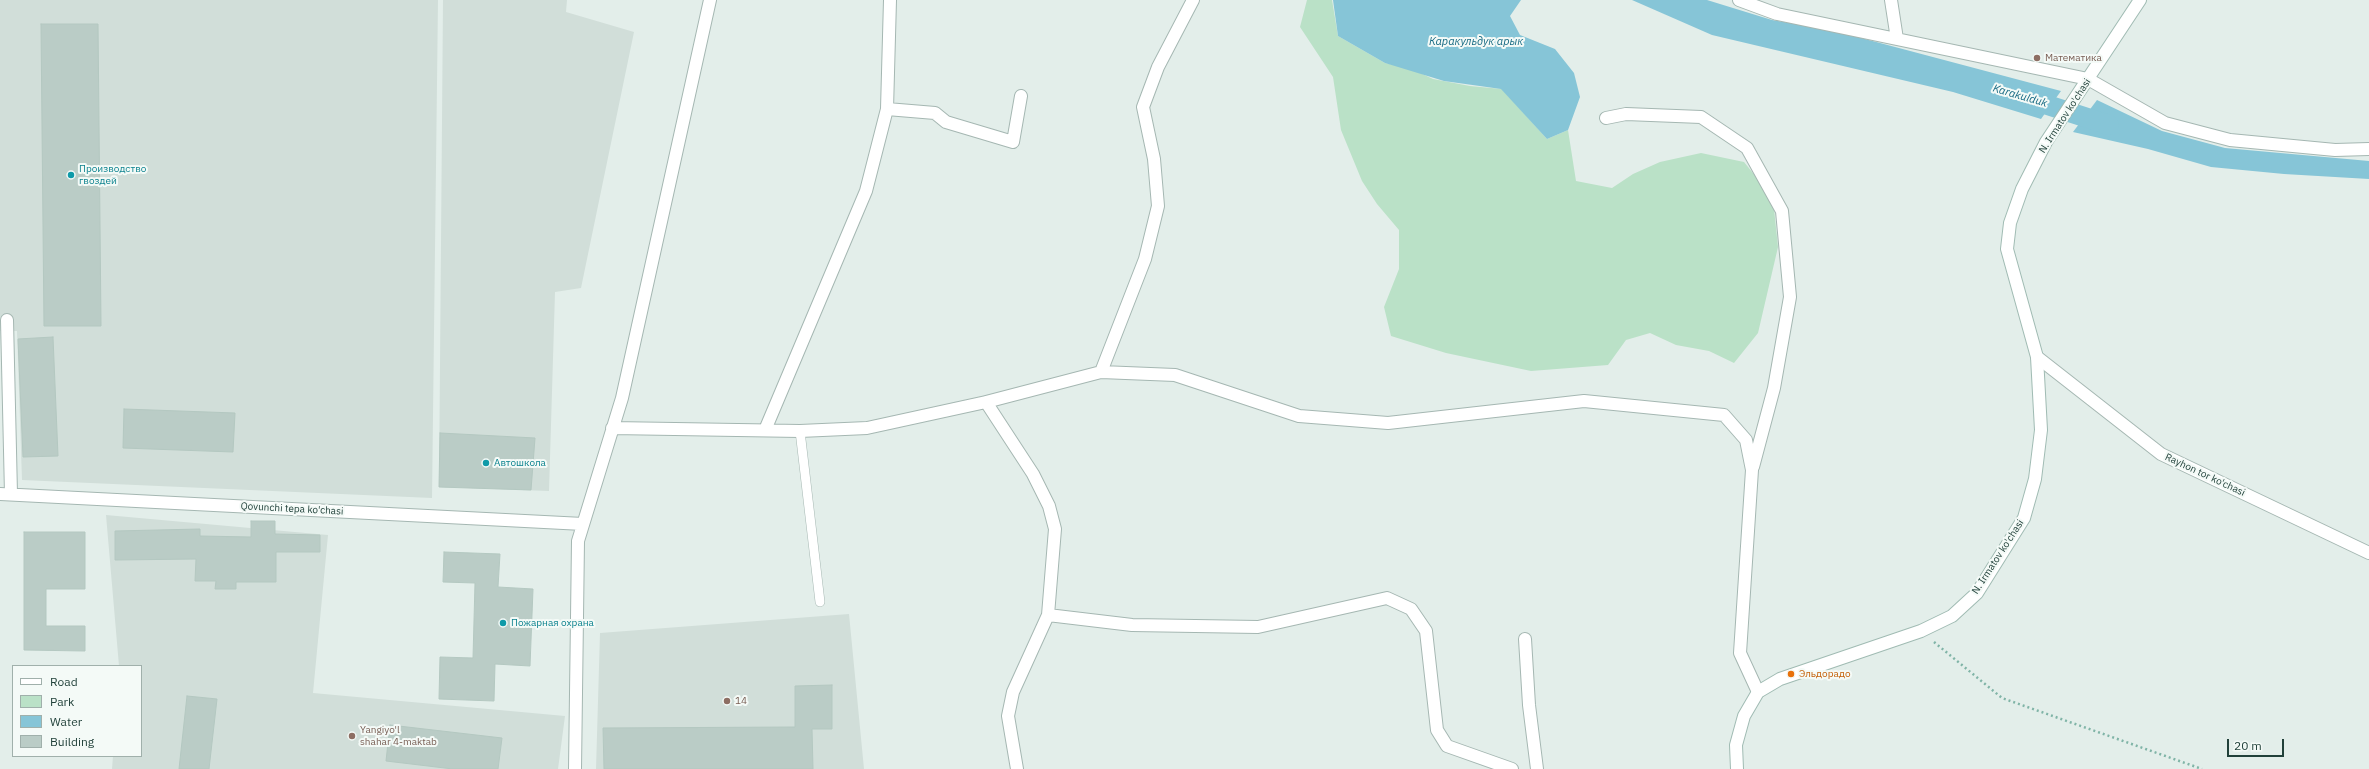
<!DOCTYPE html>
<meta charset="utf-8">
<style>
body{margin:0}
#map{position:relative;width:2369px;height:769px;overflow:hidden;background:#e3eeea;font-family:"IBM Plex Sans",sans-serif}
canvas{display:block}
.legend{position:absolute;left:12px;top:665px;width:130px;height:92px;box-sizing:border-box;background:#f4faf7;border:1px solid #a0b0ab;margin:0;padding:5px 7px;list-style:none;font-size:12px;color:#21413a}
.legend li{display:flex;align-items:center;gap:8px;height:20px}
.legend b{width:20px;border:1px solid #a0b0ab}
.scale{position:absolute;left:2227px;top:739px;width:57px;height:18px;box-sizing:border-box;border:2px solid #21413a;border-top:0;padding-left:5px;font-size:12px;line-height:14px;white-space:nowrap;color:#21413a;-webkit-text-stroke:3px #f4faf7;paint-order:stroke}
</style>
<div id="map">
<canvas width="2369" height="769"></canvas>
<ul class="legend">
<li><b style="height:5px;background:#fff"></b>Road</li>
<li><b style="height:11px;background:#bae1c7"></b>Park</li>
<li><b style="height:11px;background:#86c5d7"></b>Water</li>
<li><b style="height:11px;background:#baccc6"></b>Building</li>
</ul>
<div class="scale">20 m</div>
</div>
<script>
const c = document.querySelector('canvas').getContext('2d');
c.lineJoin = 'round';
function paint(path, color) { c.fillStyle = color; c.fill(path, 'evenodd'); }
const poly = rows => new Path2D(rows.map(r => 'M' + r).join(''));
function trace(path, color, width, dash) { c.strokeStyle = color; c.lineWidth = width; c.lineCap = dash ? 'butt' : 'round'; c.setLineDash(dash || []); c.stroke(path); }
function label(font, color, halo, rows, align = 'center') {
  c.font = font + ' "IBM Plex Sans",sans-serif'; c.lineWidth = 4; c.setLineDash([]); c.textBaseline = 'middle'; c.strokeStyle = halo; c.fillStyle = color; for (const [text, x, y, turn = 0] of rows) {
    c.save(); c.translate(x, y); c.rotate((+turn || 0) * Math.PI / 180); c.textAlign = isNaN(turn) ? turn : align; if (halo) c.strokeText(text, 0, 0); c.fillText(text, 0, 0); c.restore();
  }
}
paint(poly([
 [0,0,438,0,432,498,22,480,17,331,0,331],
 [443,0,567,0,566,12,634,32,581,288,555,292,549,491,439,487],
 [106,515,328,535,313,693,565,716,558,769,112,769,113,756,141,756,141,666,119,666],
 [849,614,864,769,596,769,600,633]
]), '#d1ded9');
paint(poly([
 [1307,0,1332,0,1338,36,1385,63,1410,68,1433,79,1470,86,1502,89,1547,139,1568,130,1576,181,1612,188,1633,174,1660,162,1701,153,1744,162,1765,188,1774,209,1778,247,1758,333,1734,363,1709,351,1676,345,1650,333,1626,340,1608,365,1531,371,1446,353,1391,336,1384,307,1399,269,1399,230,1377,204,1362,181,1341,130,1333,77,1300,27]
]), '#bae1c7');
paint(poly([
 [1333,0,1521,0,1510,16,1520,35,1555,49,1574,73,1580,97,1568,130,1547,139,1501,89,1444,81,1385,63,1338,36],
 [1632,0,1707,0,1772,20,1831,30,2061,91,2041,119,1953,92,1712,35],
 [2097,100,2162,131,2225,148,2369,161,2369,179,2284,174,2211,167,2148,149,2073,132]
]), '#86c5d7');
trace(poly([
 [2026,98,2109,125]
]), '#86c5d7', 20);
const building = poly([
 [41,24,98,24,101,326,44,326,41,24],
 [53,337,58,456,23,457,18,339,53,337],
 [124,409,235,413,233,452,123,448,124,409],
 [440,433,535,438,531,490,439,487,440,433],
 [251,521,275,521,275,534,320,535,320,552,276,552,276,582,236,582,236,589,215,589,216,581,195,581,196,559,115,560,115,531,200,529,200,536,251,537,251,521],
 [24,532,85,532,85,589,46,589,46,626,85,626,85,651,24,650,24,532],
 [444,552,500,554,498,587,533,589,530,666,495,664,494,701,439,699,440,657,473,658,475,583,443,582,444,552],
 [832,685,832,729,812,729,813,769,604,769,603,728,795,727,795,686,832,685],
 [187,696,217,699,209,769,179,769,187,696],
 [390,725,502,738,498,769,453,769,386,761,390,725]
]);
paint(building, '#baccc6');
trace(building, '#b4c8c1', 1);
const lane = poly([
 [800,431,820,602]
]);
const street = poly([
 [890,0,887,109,935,113,946,122,1013,142,1021,96],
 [1739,0,1777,14,2088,79,2165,123,2230,140,2335,150,2369,149],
 [1891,0,1897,39],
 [1606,118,1626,114,1701,117,1747,148,1782,211,1790,297,1774,388,1753,467],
 [7,320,11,494],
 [2037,357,2161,454,2369,553],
 [1101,372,1145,259,1158,206,1154,159,1143,107,1158,67,1193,0],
 [986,402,1033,474,1049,506,1055,529,1048,615,1013,692,1008,716,1017,769],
 [612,428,800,431,867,428,986,402,1101,372,1175,375,1299,416,1388,423,1584,401,1724,415,1746,440,1752,470,1740,653,1758,692],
 [765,430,866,191,887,109],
 [0,494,583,524],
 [1048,615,1132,625,1258,627,1387,598,1411,609,1426,631,1437,730,1447,746,1512,769],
 [1525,639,1529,705,1537,769],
 [575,769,578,541,622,398,710,0]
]);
const secondary = poly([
 [1737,769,1736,745,1744,716,1758,692,1780,679,1921,631,1952,616,1977,593,2024,518,2035,479,2041,430,2037,357,2007,249,2010,223,2022,189,2046,142,2140,0]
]);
trace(lane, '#a5b7b2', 10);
trace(street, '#a5b7b2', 14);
trace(secondary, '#a0bbb3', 14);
trace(poly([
 [1934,642,2002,698,2202,769]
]), '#80b4a7', 2.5, [2, 3]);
trace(lane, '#fff', 9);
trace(street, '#fff', 12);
trace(secondary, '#fff', 12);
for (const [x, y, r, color] of [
 [2037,58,4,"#8d6e63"],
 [71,175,4,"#0f9aa8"],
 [486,463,4,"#0f9aa8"],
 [503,623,4,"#0f9aa8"],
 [1791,674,4,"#e8710a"],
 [727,701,4,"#8d6e63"],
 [352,736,4,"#8d6e63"]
]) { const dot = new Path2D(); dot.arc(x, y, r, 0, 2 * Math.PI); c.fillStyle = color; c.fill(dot); trace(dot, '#f4faf7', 1.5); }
label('10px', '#785e54', '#f4faf7', [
 ["Математика",2045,58],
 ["14",735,701],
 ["Yangiyo'l",360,730],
 ["shahar 4-maktab",360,742]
], 'left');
label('10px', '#21413a', '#f4faf7', [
 ["N. Irmatov ko'chasi",2065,116,-57],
 ["Rayhon tor ko'chasi",2205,475,25],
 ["Qovunchi tepa ko'chasi",292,509,3],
 ["N. Irmatov ko'chasi",1998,557,-57]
]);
label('10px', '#0d838f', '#f4faf7', [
 ["Производство",79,169],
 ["гвоздей",79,181],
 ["Автошкола",494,463],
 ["Пожарная охрана",511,623]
], 'left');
label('10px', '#c56008', '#f4faf7', [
 ["Эльдорадо",1799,674]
], 'left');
label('italic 11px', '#156982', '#f4faf7', [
 ["Каракульдук арык",1476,42],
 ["Karakulduk",2020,96,16]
]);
</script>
